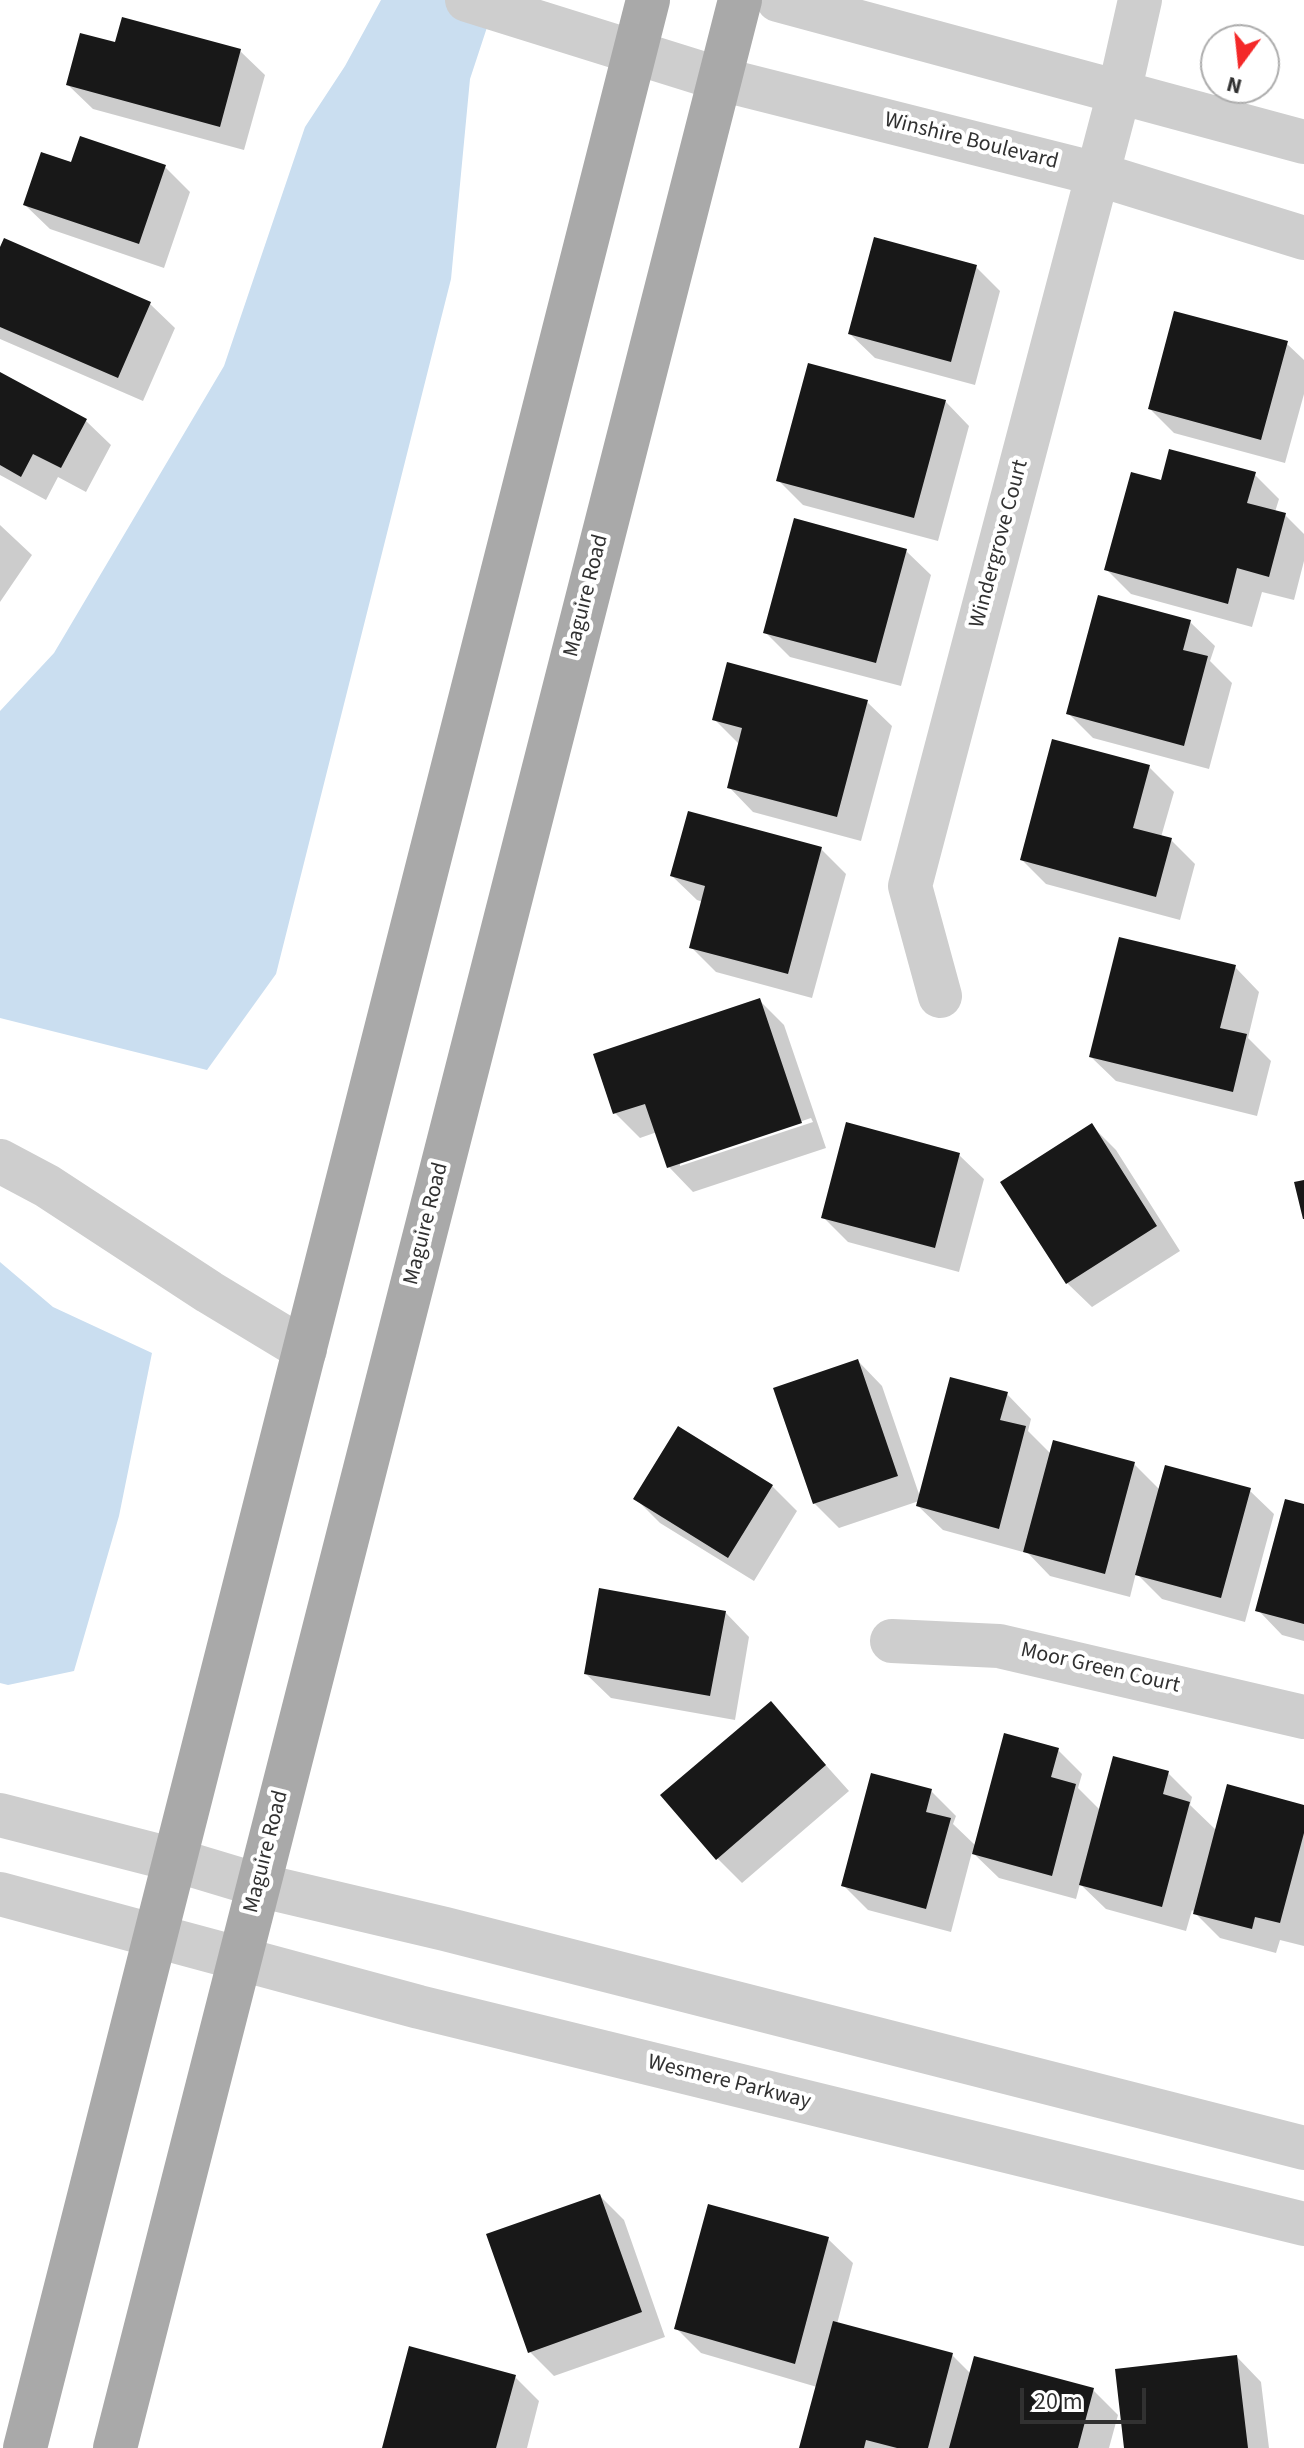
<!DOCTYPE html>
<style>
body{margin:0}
#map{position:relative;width:1304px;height:2448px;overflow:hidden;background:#fff;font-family:"Source Sans 3",sans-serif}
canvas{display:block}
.north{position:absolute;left:1200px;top:24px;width:80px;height:80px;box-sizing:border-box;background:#fff;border:2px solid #adadad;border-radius:50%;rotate:195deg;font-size:22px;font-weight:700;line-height:32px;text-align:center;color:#313131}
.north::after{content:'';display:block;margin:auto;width:28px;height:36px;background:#f42828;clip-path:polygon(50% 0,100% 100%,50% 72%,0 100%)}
.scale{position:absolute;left:1020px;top:2388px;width:126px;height:36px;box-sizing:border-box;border:4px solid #313131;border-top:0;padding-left:10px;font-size:24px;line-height:28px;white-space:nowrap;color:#313131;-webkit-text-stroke:6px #fff;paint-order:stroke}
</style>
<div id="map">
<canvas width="1304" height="2448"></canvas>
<div class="north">N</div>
<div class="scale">20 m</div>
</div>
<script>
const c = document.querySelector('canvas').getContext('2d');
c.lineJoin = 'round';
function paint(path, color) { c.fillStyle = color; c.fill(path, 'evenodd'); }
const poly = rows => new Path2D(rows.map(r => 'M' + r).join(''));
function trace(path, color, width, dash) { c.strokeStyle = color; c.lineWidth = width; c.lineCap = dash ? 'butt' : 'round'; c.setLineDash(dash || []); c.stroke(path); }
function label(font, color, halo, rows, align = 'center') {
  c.font = font + ' "Source Sans 3",sans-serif'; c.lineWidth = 8; c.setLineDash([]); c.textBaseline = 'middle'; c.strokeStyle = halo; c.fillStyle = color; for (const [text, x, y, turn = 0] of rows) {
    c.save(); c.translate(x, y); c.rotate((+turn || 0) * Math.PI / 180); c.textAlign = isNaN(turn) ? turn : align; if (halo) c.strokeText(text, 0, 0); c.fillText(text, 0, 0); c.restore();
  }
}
paint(poly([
 [381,0,496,0,470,79,451,279,276,974,207,1070,0,1018,0,711,54,653,224,366,305,127,345,66],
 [0,1262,53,1307,152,1353,119,1516,74,1671,8,1685,0,1683]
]), '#cadef0');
paint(poly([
 [117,45,240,51,265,75,244,150,93,109,68,85],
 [72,165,165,167,190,192,164,268,50,229,25,205],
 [0,252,150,304,175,328,143,401,0,339],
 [976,267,1000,291,975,385,875,358,850,334],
 [1286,343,1304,360,1304,394,1285,463,1174,433,1150,409],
 [0,374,86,421,111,445,86,492,58,477,46,500,0,475],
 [945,401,969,426,938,541,803,505,778,480],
 [1254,474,1279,499,1275,512,1285,515,1304,534,1304,561,1294,600,1262,592,1252,627,1131,594,1107,570,1163,482],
 [0,525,32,555,0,602],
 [906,551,931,575,901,686,790,657,765,632],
 [1190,622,1215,646,1210,661,1232,683,1209,769,1093,738,1068,713],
 [867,702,892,726,861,841,753,812,729,787,740,745,714,719],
 [1149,767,1174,792,1161,837,1171,840,1195,864,1180,920,1046,884,1022,860],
 [821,849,846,874,812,998,716,972,691,947,703,902,697,900,672,876],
 [1235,967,1259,992,1248,1038,1271,1061,1257,1116,1116,1081,1091,1057],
 [760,1001,784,1025,826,1148,693,1192,669,1167,657,1132,640,1138,615,1113],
 [811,1118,813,1122,680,1166,680,1162],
 [1092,1126,1116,1150,1180,1251,1092,1307,1067,1283],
 [959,1155,984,1179,959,1272,848,1242,823,1217],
 [858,1361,882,1386,920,1497,1007,1394,1031,1419,1028,1431,1051,1454,1134,1464,1160,1490,1249,1490,1274,1514,1245,1622,1162,1599,1136,1573,1130,1597,1050,1576,1024,1549,1023,1552,943,1530,918,1506,919,1501,839,1528,814,1503],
 [679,1429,772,1486,797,1511,754,1581,660,1523,636,1499],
 [1304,1507,1304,1641,1282,1635,1258,1610],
 [725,1612,749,1637,735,1720,611,1698,586,1674],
 [771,1704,849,1791,742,1883,717,1858],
 [1058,1750,1082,1774,1078,1788,1101,1811,1168,1773,1192,1797,1190,1805,1217,1831,1304,1807,1304,1946,1280,1940,1276,1953,1220,1938,1192,1910,1186,1931,1106,1909,1080,1884,1076,1899,999,1878,972,1852,951,1932,868,1910,843,1885,931,1791,956,1816,953,1824,976,1846],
 [600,2196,624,2220,665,2337,554,2376,529,2351],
 [828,2239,853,2263,837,2324,952,2355,971,2374,1093,2390,1118,2415,1109,2448,801,2448,817,2387,701,2353,676,2328],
 [1237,2357,1261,2382,1269,2448,1126,2448],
 [515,2377,539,2401,527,2448,384,2448]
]), '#0003');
paint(poly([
 [122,17,241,49,220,127,66,85,80,33,115,42],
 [80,136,166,165,139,244,23,205,41,152,71,162],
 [874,237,977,265,951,362,848,334],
 [4,238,151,302,118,378,0,327,0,247],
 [1174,311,1288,341,1261,440,1148,409],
 [808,363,946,400,914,518,776,481],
 [0,372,87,419,61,468,33,454,21,477,0,465],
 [1169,449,1256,472,1247,503,1286,513,1269,577,1237,568,1228,604,1104,570,1131,472,1161,480],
 [794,518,907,549,876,663,763,633],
 [1098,595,1191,620,1183,650,1208,656,1184,746,1066,714],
 [727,662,868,700,837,817,727,788,742,728,712,720],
 [1052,739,1150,765,1133,828,1172,838,1156,897,1020,860],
 [688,811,822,847,788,974,689,948,705,886,670,876],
 [1119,937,1236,965,1220,1028,1247,1034,1233,1092,1089,1057],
 [760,998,802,1123,667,1168,645,1104,613,1114,593,1054],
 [846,1122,960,1153,935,1248,821,1218],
 [1092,1123,1157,1226,1066,1284,1000,1182],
 [1304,1180,1304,1219,1303,1219,1294,1182],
 [858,1359,898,1476,813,1504,773,1388],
 [950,1377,1008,1392,1000,1420,1026,1426,999,1529,916,1506],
 [678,1426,773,1485,728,1558,633,1499],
 [1053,1440,1135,1462,1105,1574,1023,1552],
 [1165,1465,1251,1488,1221,1598,1135,1575],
 [1285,1499,1304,1504,1304,1624,1255,1611],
 [599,1588,726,1611,710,1696,584,1674],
 [771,1701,826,1765,716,1860,660,1795],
 [1004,1733,1059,1748,1051,1777,1076,1784,1052,1876,972,1854],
 [1113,1756,1169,1771,1163,1794,1190,1802,1162,1907,1079,1885],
 [871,1773,932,1789,926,1812,951,1818,926,1909,841,1886],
 [1227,1784,1304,1805,1304,1833,1280,1923,1255,1917,1252,1929,1193,1914],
 [600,2194,642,2312,528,2353,486,2234],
 [708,2204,829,2237,795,2364,674,2329],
 [833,2321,953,2353,928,2448,897,2448,866,2440,864,2448,799,2448],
 [409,2346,516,2375,496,2448,382,2448],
 [1237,2355,1248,2448,1124,2448,1115,2369],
 [974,2356,1094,2388,1078,2448,949,2448]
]), '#181818');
trace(poly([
 [467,0,720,79,1097,174,1304,238],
 [778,0,1304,142],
 [940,996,910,886,1119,93,1140,0],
 [0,1161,47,1186,209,1292,305,1350],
 [892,1641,999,1646,1304,1717],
 [0,1815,175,1860,258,1885,445,1929,1304,2148],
 [0,1894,419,2007,1304,2224]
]), '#cecece', 44);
trace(poly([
 [25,2448,648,0],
 [115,2448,740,0]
]), '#a9a9a9', 44);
label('22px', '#313131', '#fff', [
 ["Winshire Boulevard",971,142,14],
 ["Windergrove Court",1000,544,-75],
 ["Maguire Road",587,596,-76],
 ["Maguire Road",427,1224,-76],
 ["Moor Green Court",1100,1669,13],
 ["Maguire Road",267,1852,-76],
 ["Wesmere Parkway",729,2083,14]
]);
</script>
